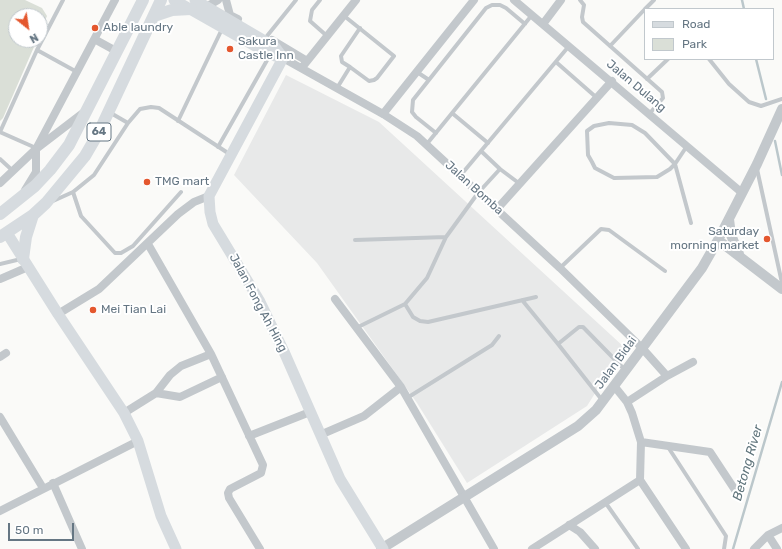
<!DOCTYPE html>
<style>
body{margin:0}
#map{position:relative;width:782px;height:549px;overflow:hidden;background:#fafaf8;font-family:Rubik,sans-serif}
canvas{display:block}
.legend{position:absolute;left:644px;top:8px;width:130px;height:52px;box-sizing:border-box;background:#fff;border:1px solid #c1c8cd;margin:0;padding:5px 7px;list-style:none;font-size:12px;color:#657683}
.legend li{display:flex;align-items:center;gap:8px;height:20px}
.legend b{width:20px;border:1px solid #c1c8cd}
.north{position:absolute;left:8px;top:8px;width:40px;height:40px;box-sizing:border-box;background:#fff;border:1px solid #c1c8cd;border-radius:50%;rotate:150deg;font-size:11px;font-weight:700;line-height:16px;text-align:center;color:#657683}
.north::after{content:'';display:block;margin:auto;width:14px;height:18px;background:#e4572e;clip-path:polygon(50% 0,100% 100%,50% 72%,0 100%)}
.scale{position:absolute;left:8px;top:523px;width:66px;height:18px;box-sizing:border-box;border:2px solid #657683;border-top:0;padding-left:5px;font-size:12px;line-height:14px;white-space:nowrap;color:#657683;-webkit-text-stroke:3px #fff;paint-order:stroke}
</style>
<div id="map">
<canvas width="782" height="549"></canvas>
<ul class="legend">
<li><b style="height:5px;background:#d6dbdf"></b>Road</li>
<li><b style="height:11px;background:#dadfd7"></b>Park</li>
</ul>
<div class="north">N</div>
<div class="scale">50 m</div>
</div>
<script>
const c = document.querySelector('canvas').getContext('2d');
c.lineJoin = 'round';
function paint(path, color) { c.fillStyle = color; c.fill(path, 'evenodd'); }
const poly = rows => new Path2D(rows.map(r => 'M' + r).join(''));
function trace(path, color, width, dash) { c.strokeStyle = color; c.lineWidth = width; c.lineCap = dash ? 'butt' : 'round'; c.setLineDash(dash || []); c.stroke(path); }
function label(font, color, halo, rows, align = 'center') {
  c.font = font + ' Rubik,sans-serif'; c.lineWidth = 4; c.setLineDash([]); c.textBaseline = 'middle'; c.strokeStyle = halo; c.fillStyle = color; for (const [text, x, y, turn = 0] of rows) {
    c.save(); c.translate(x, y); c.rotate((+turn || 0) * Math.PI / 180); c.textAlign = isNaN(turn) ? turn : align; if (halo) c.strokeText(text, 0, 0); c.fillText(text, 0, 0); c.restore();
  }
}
paint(poly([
 [286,75,379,122,624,347,587,406,467,483,417,403,317,263,234,175]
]), '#e8e9e9');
paint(poly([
 [0,0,25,0,42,8,47,16,40,33,40,16,16,16,16,40,37,40,3,118,0,121]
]), '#dadfd7');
trace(poly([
 [742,0,744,9],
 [756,59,766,99],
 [775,141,782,175],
 [733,549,782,382]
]), '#bbc7cb', 2.5);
trace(poly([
 [320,0,312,10,310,21,327,36],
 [580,0,584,5,582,17,583,22,662,92,663,98,650,113],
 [645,9,654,0],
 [343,15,394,56,377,78,374,80,369,81,350,67],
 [267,36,296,0],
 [610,46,645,9],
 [37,50,77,72],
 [709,59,729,84,749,102,761,106,782,99],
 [556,62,597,98],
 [417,72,429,80],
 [647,79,668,59],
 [337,88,350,67,342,62,341,56,360,28],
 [109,112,128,123],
 [452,113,488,143],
 [178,121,222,29],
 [436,133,416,117,412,112,413,100,486,8,492,5,500,5,506,8,525,24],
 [426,145,532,15],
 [687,146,675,164,670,169,657,177,614,178,595,168,592,162,588,155,587,131,594,126,609,123,632,125,645,133,675,164,691,223],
 [218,147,270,55],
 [36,148,0,132,37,50,63,0],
 [0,159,13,171],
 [500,169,520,184],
 [757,169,782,283],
 [460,176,569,46],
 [73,192,81,216,115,253,121,253,133,246,181,192],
 [53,201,73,192,94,175,128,123,140,109,151,107,159,108,231,155],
 [355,240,446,237],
 [0,264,21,259],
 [560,268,601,229,609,230,665,271],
 [522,300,558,344],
 [405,304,427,278,446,237,478,193,500,169,481,151],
 [356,328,405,304,413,317,420,321,428,322,536,297],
 [407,398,492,345,499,336],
 [602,400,558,344,579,327,583,327,625,370],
 [668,447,726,536,724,549],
 [605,502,638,549]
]), '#c3c8cc', 4);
trace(poly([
 [226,0,230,15,238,19],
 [514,0,741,192],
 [206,7,218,0],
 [543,24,561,0],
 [96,40,116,51],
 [272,40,307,61],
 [283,58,383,114,417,136,560,268,642,348,667,376,627,402],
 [304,65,356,0],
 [383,114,474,0],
 [0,183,36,149,83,113],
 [25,190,36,172,36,149,115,0],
 [497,209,612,81],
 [148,244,211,354,263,465,261,473,230,489,228,493,229,498,260,549],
 [0,279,28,267],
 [335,299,401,387,494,549],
 [58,314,99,289,178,214,194,202,209,196],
 [0,357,6,353],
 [667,376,693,362],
 [615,387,627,402,632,413,641,442,710,452,739,496],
 [156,393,180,397,222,377],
 [124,413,156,393,170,375,181,366,211,354],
 [0,417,43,488],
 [320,435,364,416,401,387],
 [249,436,310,412],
 [641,442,640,480,686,549],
 [53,483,82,549],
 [0,511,138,441],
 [569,525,580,532,595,549],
 [768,535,777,549],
 [532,549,640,480],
 [754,549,768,535,782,528]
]), '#c3c8cc', 8);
trace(poly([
 [729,219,731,235,739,254],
 [718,240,782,289],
 [381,549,578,426,596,410,702,268,718,240,757,164,782,109]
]), '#c3c8cc', 10);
trace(poly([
 [174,0,271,55,283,58],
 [195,0,275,47,283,58],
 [283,58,209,196,210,212,213,224,259,300,285,354,340,479,383,549],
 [7,233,58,314,124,413,138,441,161,516,176,549]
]), '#d6dbdf', 11);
trace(poly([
 [154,16,172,10,191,9],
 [0,214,35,186,50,170,69,145,143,0],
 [0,237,33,215,46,203,85,156,99,132,161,0],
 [23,259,26,237,33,215]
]), '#d6dbdf', 12);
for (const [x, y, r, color] of [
 [95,28,4,"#e4572e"],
 [230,49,4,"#e4572e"],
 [147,182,4,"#e4572e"],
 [767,239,4,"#e4572e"],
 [93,310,4,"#e4572e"]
]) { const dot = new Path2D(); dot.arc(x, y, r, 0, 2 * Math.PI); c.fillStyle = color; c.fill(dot); trace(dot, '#fff', 1.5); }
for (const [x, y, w] of [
 [99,132,24]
]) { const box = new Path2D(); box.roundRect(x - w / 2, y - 9, w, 18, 3); c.fillStyle = '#fff'; c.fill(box); trace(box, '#657683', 1); }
label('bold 11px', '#657683', null, [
 ["64",99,132]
]);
label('12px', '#657683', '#fff', [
 ["Able laundry",103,28],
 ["Sakura",238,42],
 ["Castle Inn",238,56],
 ["TMG mart",155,182],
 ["Saturday",759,232,"right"],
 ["morning market",759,246,"right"],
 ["Mei Tian Lai",101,310]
], 'left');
label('12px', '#657683', '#fff', [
 ["Jalan Dulang",636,86,40],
 ["Jalan Bomba",474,188,42],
 ["Jalan Fong Ah Hing",258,303,62],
 ["Jalan Bidai",616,363,-54]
]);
label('italic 13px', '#60757c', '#fff', [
 ["Betong River",748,463,-74]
]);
</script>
